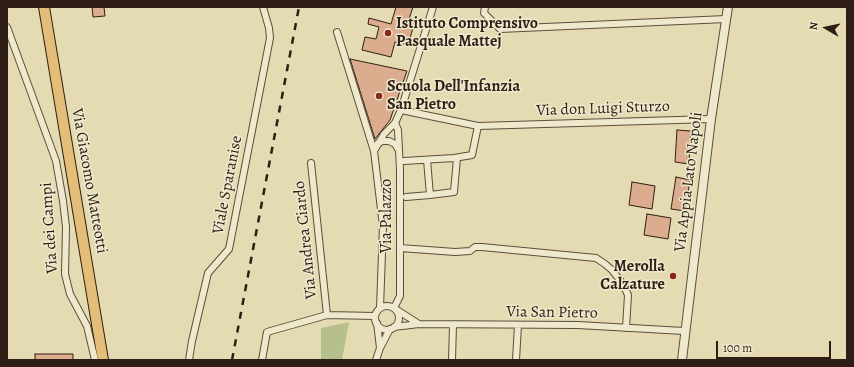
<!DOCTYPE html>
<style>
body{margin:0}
#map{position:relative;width:854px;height:367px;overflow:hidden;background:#e5dbb2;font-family:Alegreya,serif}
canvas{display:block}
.frame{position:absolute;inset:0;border:8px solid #2e1e15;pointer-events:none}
.north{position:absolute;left:806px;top:8px;width:40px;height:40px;-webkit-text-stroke:3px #eee8cd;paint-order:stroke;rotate:279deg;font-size:11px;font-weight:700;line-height:16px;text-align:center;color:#2e1e15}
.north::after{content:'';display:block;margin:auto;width:14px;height:18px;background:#2e1e15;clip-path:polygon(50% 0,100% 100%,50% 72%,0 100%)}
.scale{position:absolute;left:716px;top:341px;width:115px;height:18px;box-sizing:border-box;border:2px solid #2e1e15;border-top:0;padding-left:5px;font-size:12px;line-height:14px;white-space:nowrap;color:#2e1e15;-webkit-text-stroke:3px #eee8cd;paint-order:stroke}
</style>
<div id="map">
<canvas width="854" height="367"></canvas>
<div class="frame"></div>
<div class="north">N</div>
<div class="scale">100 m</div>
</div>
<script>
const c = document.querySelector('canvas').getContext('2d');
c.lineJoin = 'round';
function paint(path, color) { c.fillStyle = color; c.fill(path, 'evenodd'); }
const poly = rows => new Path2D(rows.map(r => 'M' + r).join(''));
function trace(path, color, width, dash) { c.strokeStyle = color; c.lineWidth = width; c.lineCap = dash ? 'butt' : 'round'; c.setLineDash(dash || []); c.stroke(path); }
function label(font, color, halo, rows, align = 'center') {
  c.font = font + ' Alegreya,serif'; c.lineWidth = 3; c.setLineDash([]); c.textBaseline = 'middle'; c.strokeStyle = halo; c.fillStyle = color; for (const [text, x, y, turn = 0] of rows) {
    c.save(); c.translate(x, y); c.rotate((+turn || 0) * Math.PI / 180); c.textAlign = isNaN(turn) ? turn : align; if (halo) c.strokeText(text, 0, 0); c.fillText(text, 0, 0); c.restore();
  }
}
paint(poly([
 [349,322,342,360,321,360,321,328]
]), '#b6c08c');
const building = poly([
 [92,7,104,7,105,16,93,17,92,7],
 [396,7,413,7,409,19,415,21,408,45,395,42,391,57,362,50,365,37,376,39,379,27,368,24,369,18,391,24,396,7],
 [350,59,407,71,390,120,375,139,350,59],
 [677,130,691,131,689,164,675,162,677,130],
 [676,177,690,180,685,211,671,209,676,177],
 [632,182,655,186,652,209,629,205,632,182],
 [647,214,671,218,668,239,644,235,647,214],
 [35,354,73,354,73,360,35,360,35,354]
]);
paint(building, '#dbac8d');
trace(building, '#2e1e15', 1);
const minor = poly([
 [485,7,484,13,500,29,726,19],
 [7,27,56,161,63,201,66,227,65,274,70,294,87,326,95,360],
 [337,32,374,151],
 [401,110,478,126,711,119],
 [378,143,383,141,389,141,395,144,398,149],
 [404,161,454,158,472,155,478,126],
 [430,195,454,192,457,158],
 [406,197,430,195,427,160],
 [400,248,455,252,470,251,475,247,482,247,596,258,605,264,612,270,623,284,628,295,626,328],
 '375 318a12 12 0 1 1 24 0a12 12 0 1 1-24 0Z',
 [380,308,383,226,374,151,384,134,395,123,401,110,433,7],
 [394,308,400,296,400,170,398,130,395,123],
 [397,310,419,324],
 [327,315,375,316],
 [377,323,380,348],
 [394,327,419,324,578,325,684,331],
 [189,360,192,341,208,273,229,249,270,38,269,28,263,7],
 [262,360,267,332,327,315,311,163],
 [376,360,380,348,390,329],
 [452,360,453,325],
 [516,360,518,325]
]);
const tertiary = poly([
 [682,360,711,119,728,7]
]);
const primary = poly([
 [44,7,103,360]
]);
trace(minor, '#5c4d3c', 8);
trace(tertiary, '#5c4d3c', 10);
trace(primary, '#2e1e15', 12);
trace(minor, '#eee8cd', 6);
trace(tertiary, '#eee8cd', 8);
trace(primary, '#e2be79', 10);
trace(poly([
 [232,360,299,7]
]), '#2e1e15', 2.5, [7, 7]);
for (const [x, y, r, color] of [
 [388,33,4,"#8f2418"],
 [379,96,4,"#8f2418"],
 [673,276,4,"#8f2418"]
]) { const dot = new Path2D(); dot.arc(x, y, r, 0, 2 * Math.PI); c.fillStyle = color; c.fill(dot); trace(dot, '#eee8cd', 1.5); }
label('bold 16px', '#2e1e15', '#eee8cd', [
 ["Istituto Comprensivo",396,24],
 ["Pasquale Mattej",396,42],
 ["Scuola Dell'Infanzia",387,87],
 ["San Pietro",387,105],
 ["Merolla",665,267,"right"],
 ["Calzature",665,285,"right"]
], 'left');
label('16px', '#2e1e15', '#eee8cd', [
 ["Via don Luigi Sturzo",603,109,-2],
 ["Via Giacomo Matteotti",89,181,80],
 ["Via Appia Lato Napoli",689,182,-83],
 ["Viale Sparanise",228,185,-79],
 ["Via Palazzo",387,216,-90],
 ["Via dei Campi",50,228,-94],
 ["Via Andrea Ciardo",306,240,-96],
 ["Via San Pietro",552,313,1]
]);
</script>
